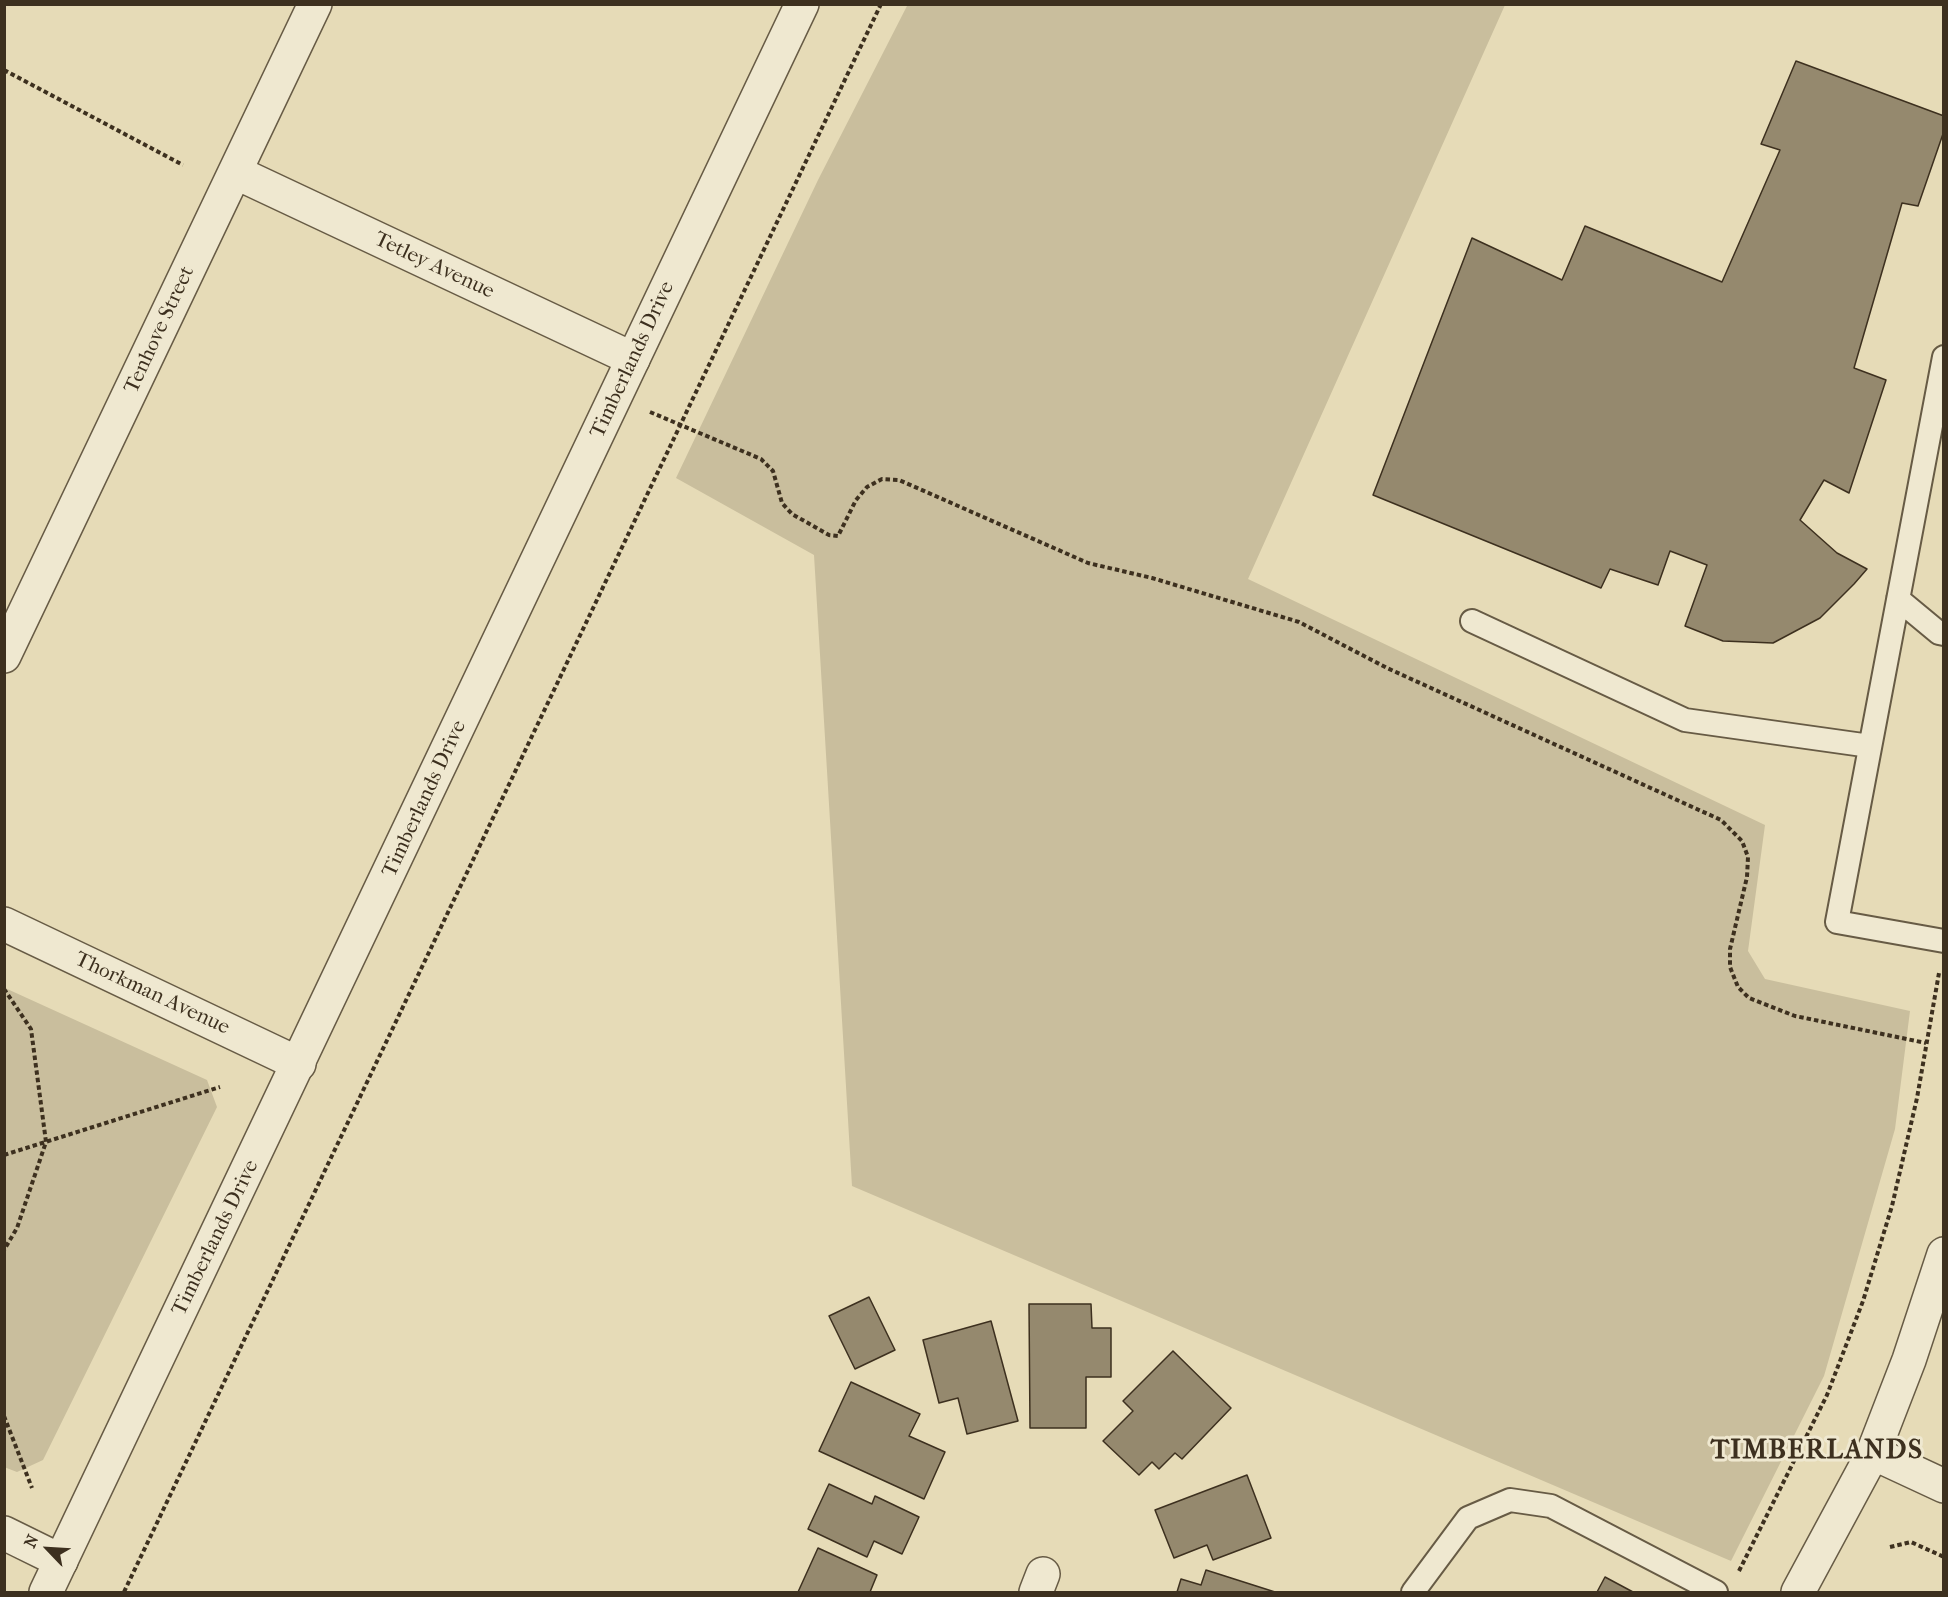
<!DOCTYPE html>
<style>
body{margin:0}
#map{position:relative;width:1948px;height:1597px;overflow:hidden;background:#e6dbb7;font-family:"IM FELL French Canon",serif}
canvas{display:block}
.frame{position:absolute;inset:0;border:6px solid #3d301f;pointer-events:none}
.north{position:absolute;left:18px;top:1519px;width:60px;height:60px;-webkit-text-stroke:4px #efe8d0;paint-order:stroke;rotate:295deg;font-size:16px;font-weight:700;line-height:24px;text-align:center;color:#3d301f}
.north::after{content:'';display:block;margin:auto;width:21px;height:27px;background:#3d301f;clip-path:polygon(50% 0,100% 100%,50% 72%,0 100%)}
</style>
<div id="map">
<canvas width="1948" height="1597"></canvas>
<div class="frame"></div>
<div class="north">N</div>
</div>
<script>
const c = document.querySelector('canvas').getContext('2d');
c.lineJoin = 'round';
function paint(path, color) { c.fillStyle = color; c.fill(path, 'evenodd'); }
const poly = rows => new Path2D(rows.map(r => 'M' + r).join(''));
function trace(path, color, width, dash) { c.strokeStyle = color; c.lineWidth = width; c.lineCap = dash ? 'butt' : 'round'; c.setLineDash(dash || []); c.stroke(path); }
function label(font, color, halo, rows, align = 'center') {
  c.font = font + ' "IM FELL French Canon",serif'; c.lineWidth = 6; c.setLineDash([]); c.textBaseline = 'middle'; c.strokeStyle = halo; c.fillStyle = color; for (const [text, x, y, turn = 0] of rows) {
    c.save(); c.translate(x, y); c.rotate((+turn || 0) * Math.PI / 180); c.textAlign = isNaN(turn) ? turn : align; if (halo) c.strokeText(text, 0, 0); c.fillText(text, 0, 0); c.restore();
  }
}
paint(poly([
 [908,4,1505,5,1248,579,1765,825,1748,951,1765,979,1910,1011,1895,1129,1824,1376,1731,1561,852,1186,814,555,676,478,818,180],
 [5,988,207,1080,217,1107,43,1460,17,1472,4,1467]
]), '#c9be9d');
const building = poly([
 [1796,61,1944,116,1944,131,1918,206,1902,203,1854,368,1886,380,1849,493,1824,480,1800,520,1837,553,1867,569,1854,584,1820,618,1773,643,1723,641,1685,626,1707,565,1670,551,1658,585,1610,569,1601,588,1373,495,1472,238,1562,280,1585,226,1722,282,1780,150,1761,144,1796,61],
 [869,1297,895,1350,855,1369,829,1316,869,1297],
 [1029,1304,1091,1304,1092,1328,1111,1328,1111,1377,1086,1377,1086,1428,1030,1428,1029,1304],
 [991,1321,1018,1421,967,1434,958,1398,939,1403,923,1340,991,1321],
 [1173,1351,1231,1408,1182,1459,1175,1453,1159,1469,1152,1462,1139,1475,1103,1441,1133,1411,1123,1401,1173,1351],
 [851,1382,920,1414,909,1436,945,1452,924,1499,819,1451,851,1382],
 [1247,1475,1271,1538,1213,1560,1207,1545,1174,1558,1155,1510,1247,1475],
 [829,1484,872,1504,875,1496,919,1517,902,1554,874,1541,867,1557,808,1529,829,1484],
 [818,1548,877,1575,870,1592,798,1592,818,1548],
 [1206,1570,1275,1592,1177,1592,1181,1579,1201,1585,1206,1570],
 [1605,1577,1633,1592,1597,1592,1605,1577]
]);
paint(building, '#95896e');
trace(building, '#3d301f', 1.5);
const service = poly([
 [1944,357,1837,922,1944,941],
 [1898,599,1939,633,1944,634],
 [1472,621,1685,720,1870,746],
 [1413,1592,1468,1518,1510,1500,1551,1506,1716,1592]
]);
const minor = poly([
 [235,172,633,359],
 [4,656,315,4],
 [4,924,299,1064],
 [4,1533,61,1561],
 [1036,1592,1043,1574]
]);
const tertiary = poly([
 [1873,1453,1944,1486],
 [46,1592,802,4],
 [1798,1592,1873,1453,1909,1360,1944,1254]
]);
trace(service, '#675b45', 26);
trace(minor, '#675b45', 36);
trace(tertiary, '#675b45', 36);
trace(poly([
 [4,70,183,165],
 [650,412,761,459,773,471,782,503,792,514,829,535,838,536,856,500,867,487,882,479,899,480,1088,563,1152,578,1299,622,1387,668,1721,820,1742,841,1748,857,1747,877,1730,949,1730,967,1738,987,1749,998,1795,1016,1926,1043],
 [4,989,31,1029,46,1142,17,1228,4,1250],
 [4,1155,220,1087],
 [4,1416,32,1488],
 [1890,1547,1911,1542,1944,1557],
 [1739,1571,1827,1395,1863,1301,1892,1206,1917,1098,1939,973],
 [124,1592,881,4]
]), '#3d301f', 4, [4.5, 3]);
trace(service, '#efe8d0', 22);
trace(minor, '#efe8d0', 33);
trace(tertiary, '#efe8d0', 33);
label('21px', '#3d301f', '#efe8d0', [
 ["Tetley Avenue",434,266,25],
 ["Tenhove Street",160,330,-65],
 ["Timberlands Drive",633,360,-65],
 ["Timberlands Drive",425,799,-65],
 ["Thorkman Avenue",152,994,25],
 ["Timberlands Drive",216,1238,-64]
]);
c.letterSpacing = '1.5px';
label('bold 27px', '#3d301f', '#efe8d0', [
 ["TIMBERLANDS",1817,1451]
]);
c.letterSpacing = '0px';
</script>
